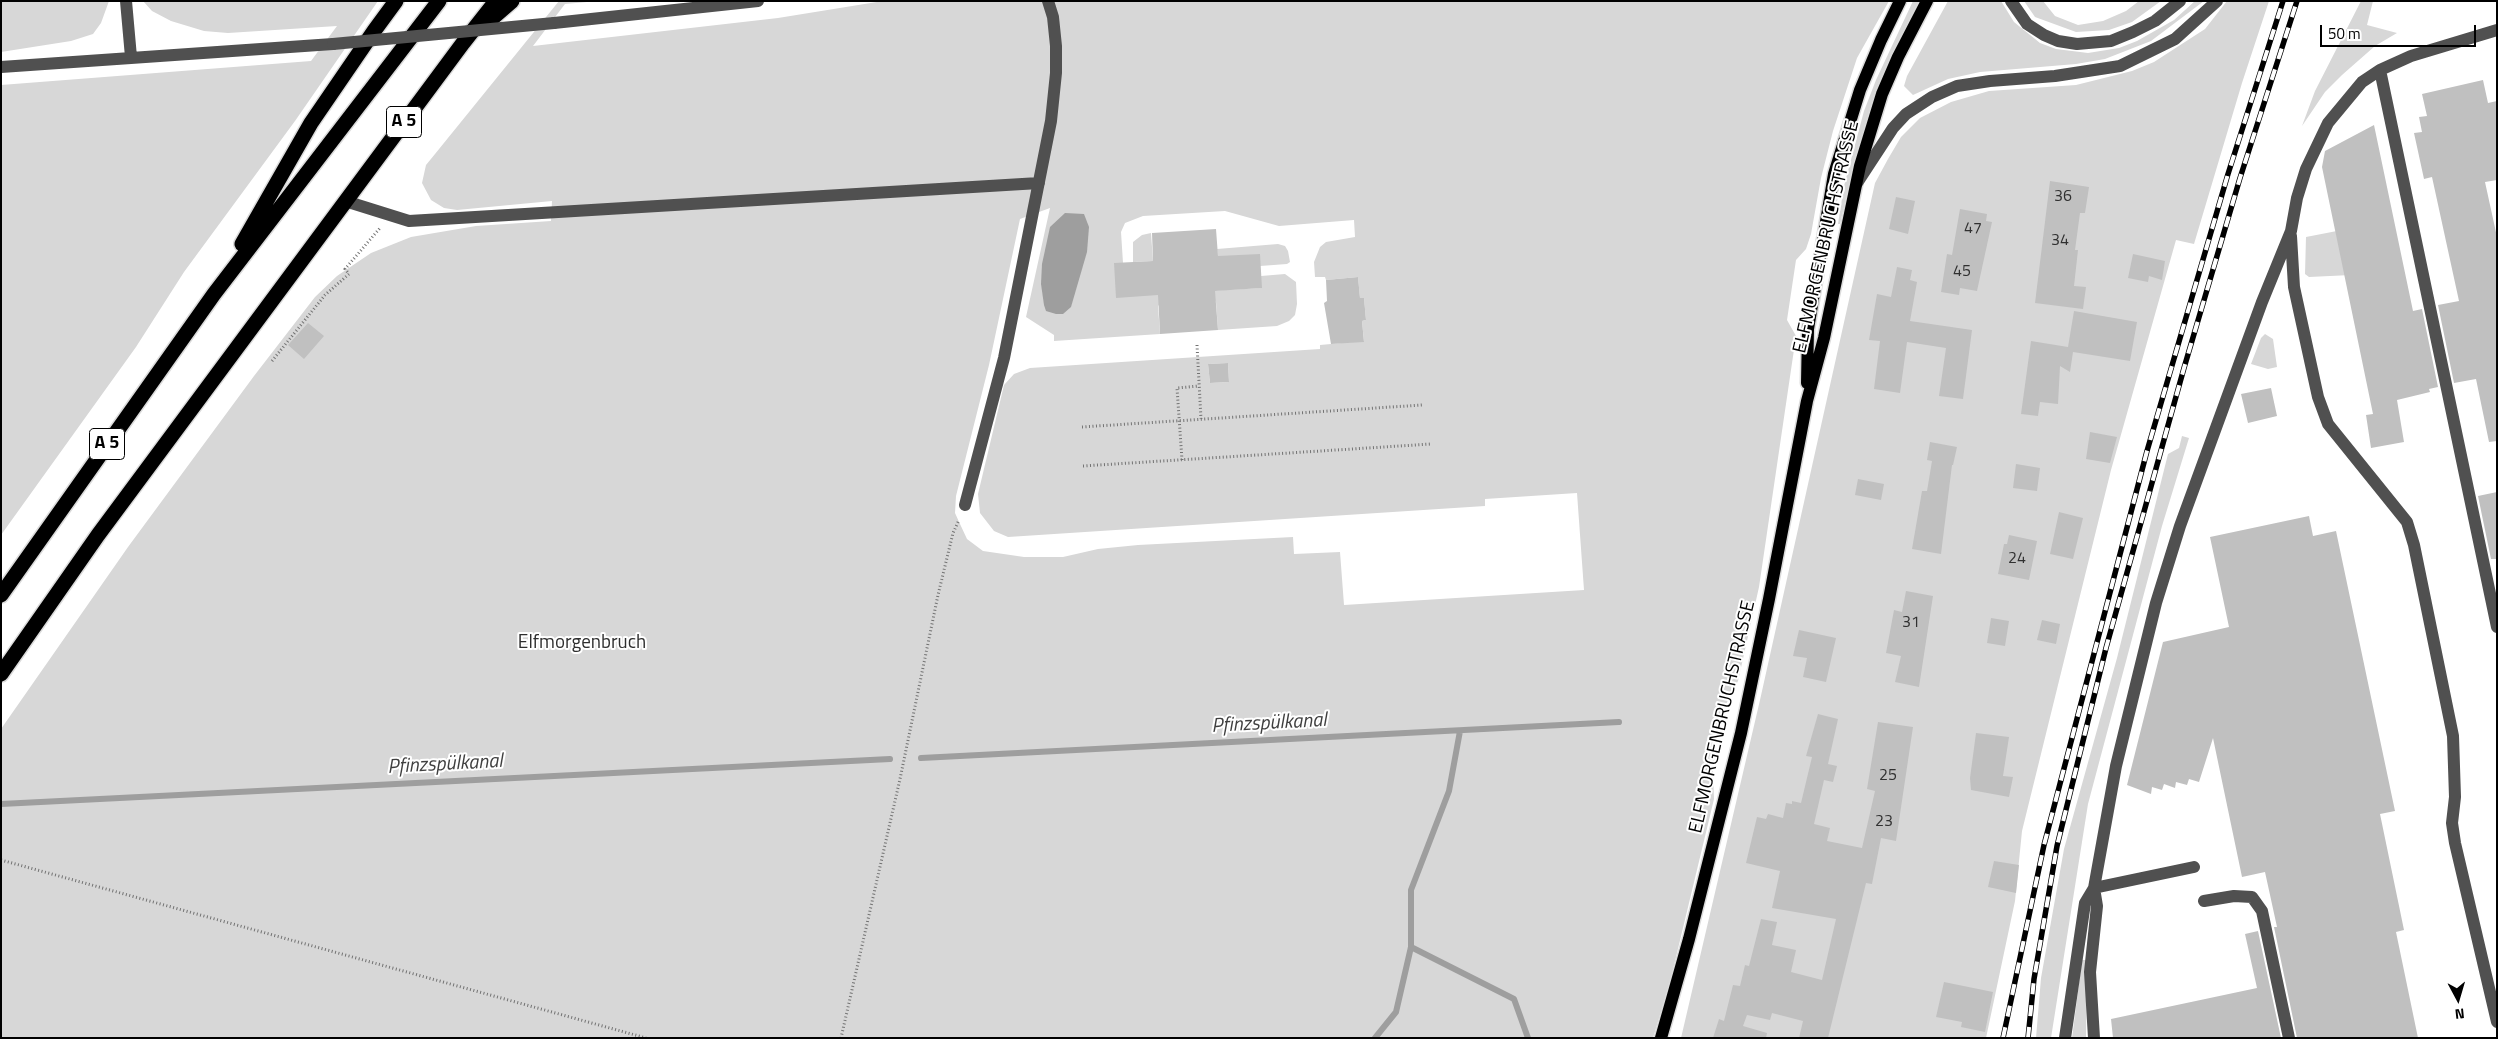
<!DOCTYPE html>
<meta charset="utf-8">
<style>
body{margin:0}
#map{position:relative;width:2498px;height:1039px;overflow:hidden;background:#fff;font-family:"Titillium Web",sans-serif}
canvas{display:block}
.frame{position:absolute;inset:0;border:2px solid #000;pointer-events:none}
.north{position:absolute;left:2433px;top:974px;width:50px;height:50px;-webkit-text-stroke:4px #fff;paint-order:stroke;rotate:174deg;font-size:14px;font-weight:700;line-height:20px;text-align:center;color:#000}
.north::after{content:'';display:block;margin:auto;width:18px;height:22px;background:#000;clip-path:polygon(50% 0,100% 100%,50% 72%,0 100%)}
.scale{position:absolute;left:2320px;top:25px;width:156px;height:22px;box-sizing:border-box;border:2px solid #000;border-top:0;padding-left:6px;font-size:15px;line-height:18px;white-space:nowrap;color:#000;-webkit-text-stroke:4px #fff;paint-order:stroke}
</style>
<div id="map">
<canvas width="2498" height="1039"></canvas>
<div class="frame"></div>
<div class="north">N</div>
<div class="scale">50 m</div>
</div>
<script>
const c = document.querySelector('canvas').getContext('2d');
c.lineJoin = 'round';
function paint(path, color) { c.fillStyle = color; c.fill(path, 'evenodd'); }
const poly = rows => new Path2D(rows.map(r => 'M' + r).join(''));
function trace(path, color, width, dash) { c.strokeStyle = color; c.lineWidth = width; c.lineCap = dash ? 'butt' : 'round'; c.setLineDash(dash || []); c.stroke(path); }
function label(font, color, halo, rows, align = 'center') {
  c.font = font + ' "Titillium Web",sans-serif'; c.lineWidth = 4; c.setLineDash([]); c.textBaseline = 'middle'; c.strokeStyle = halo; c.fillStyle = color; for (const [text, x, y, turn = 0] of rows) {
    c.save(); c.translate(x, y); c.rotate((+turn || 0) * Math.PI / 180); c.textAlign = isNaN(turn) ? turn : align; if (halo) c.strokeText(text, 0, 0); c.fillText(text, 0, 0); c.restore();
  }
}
paint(poly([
 [1,1,109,1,101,23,93,34,71,41,1,52],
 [143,1,378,1,295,121,184,272,136,347,1,535,1,85,311,61,337,26,228,33,204,31,171,21,152,11],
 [559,1,598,1,565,4,533,46,778,18,883,1,1889,1,1857,58,1833,131,1821,178,1811,234,1806,249,1796,260,1787,320,1796,336,1759,587,1738,681,1723,710,1720,725,1715,725,1713,733,1717,737,1713,771,1714,799,1670,982,1653,1038,1,1038,1,729,128,547,254,376,315,297,337,276,371,253,411,237,476,226,551,221,552,201,457,210,444,208,431,200,422,183,426,165,435,154],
 [1050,208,1026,317,1054,335,1054,341,1160,334,1158,306,1168,294,1123,263,1121,232,1125,223,1143,216,1225,211,1279,226,1354,220,1355,237,1326,242,1320,247,1314,262,1315,277,1325,277,1326,280,1358,277,1360,298,1364,298,1366,320,1362,321,1364,341,1320,345,1320,349,1030,368,1014,374,1004,385,978,494,980,513,994,531,1008,537,1485,506,1485,499,1577,493,1584,590,1344,605,1340,552,1294,554,1293,537,1138,545,1098,549,1063,557,1024,557,983,551,967,539,960,524,955,513,956,496,989,365,1020,219],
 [1228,363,1229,382,1210,383,1208,364],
 [1913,1,1921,1,1893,54,1874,100,1858,148,1840,224,1838,224,1844,186,1864,111,1876,80],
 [1948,1,2001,1,2014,22,2040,43,2056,49,2088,53,2119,48,2137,41,2174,20,2195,1,2204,1,2151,41,2105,59,2076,64,1980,72,1948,79,1913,95,1904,86,1907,76],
 [2024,1,2043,1,2055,16,2078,25,2103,21,2126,11,2139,1,2161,1,2132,22,2109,30,2076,32,2035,17],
 [2227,1,2269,1,2242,83,2194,244,2176,240,2111,470,2022,831,2015,901,1986,1038,1681,1038,1760,700,1875,183,1888,159,1901,137,1920,118,1951,102,1989,91,2076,85,2132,71,2154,62,2205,29],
 [2361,1,2373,1,2367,25,2397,33,2375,46,2342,75,2325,92,2302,126,2315,91],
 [2342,230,2351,275,2309,277,2305,274,2306,237],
 [1151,233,1153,261,1133,262,1133,242,1142,235],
 [1278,244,1285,246,1288,251,1290,262,1287,264,1260,266,1218,256,1217,249],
 [1285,274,1296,282,1297,304,1295,315,1289,321,1277,326,1218,330,1216,302,1207,291,1261,288,1261,276],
 [2265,334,2273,339,2277,367,2268,369,2251,364,2261,338],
 [2182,436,2189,438,2162,526,2088,804,2051,1038,2036,1038,2041,978,2064,849,2117,658,2168,454,2179,448],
 [2082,960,2087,960,2086,1038,2072,1038]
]), '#d7d7d7');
paint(poly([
 [1065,213,1084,214,1089,227,1087,252,1071,307,1063,314,1056,314,1046,311,1044,305,1041,284,1042,264,1050,227]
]), '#9e9e9e');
trace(poly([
 [921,758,1619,722],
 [1,804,890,759],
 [1411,947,1514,999,1528,1038],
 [1375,1038,1396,1012,1411,947,1411,890,1449,791,1460,731]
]), '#9e9e9e', 6);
paint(poly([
 [2483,80,2488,103,2497,101,2497,180,2485,182,2497,237,2497,441,2489,442,2476,379,2454,383,2438,305,2459,301,2432,177,2424,179,2414,133,2422,132,2419,117,2427,116,2422,94],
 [2374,125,2413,311,2422,309,2438,387,2429,389,2430,392,2397,400,2404,442,2371,448,2366,415,2373,414,2322,167,2325,151],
 [2050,181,2089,187,2085,213,2080,213,2075,250,2078,250,2074,286,2086,287,2083,309,2035,303],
 [1896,197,1915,201,1908,234,1889,229],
 [1960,209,1987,214,1986,221,1992,222,1977,291,1960,288,1959,295,1941,292,1947,254,1952,255],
 [1216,229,1218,256,1260,254,1262,288,1215,291,1218,330,1160,334,1158,295,1116,298,1114,263,1153,261,1152,233],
 [2133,254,2165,261,2162,280,2149,276,2148,282,2128,278],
 [1897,267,1912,270,1910,280,1917,282,1910,321,1972,330,1963,399,1939,396,1946,348,1907,342,1900,393,1874,389,1880,341,1869,340,1877,294,1891,297],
 [1358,277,1360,298,1364,298,1366,320,1362,321,1364,342,1331,344,1324,303,1327,301,1326,280],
 [2074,311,2137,322,2130,361,2073,352,2070,372,2060,366,2058,404,2040,402,2038,416,2021,414,2031,341,2068,347],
 [308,323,324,336,304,359,288,345],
 [1228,363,1229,382,1210,383,1208,364],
 [2271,388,2277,416,2248,423,2241,394],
 [2090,432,2117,437,2110,463,2086,459],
 [1930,442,1957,447,1953,465,1952,465,1941,554,1912,549,1922,491,1927,491,1932,461,1927,460],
 [2016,464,2040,468,2037,491,2013,488],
 [1858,479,1884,484,1881,500,1855,495],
 [2497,492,2497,559,2491,559,2478,496],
 [2059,512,2083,518,2073,559,2050,554],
 [2309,516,2313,536,2336,531,2395,811,2380,814,2404,930,2396,932,2418,1038,2297,1038,2274,927,2277,927,2265,872,2242,877,2213,738,2199,782,2189,779,2187,785,2176,782,2175,788,2164,784,2162,790,2152,787,2151,794,2127,785,2163,642,2229,627,2210,537],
 [2009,535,2037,541,2029,580,1998,574,2004,544,2007,544],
 [1906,591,1933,596,1919,687,1895,682,1901,656,1886,653,1894,610,1902,612],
 [1991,618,2009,621,2005,646,1987,643],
 [2042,620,2060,624,2056,644,2037,640],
 [1799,630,1836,638,1826,682,1803,677,1807,658,1793,656],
 [1818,714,1838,719,1828,764,1837,766,1833,782,1824,780,1814,824,1830,828,1827,841,1862,848,1875,791,1867,789,1878,722,1913,727,1896,841,1881,838,1872,884,1866,883,1828,1038,1799,1038,1803,1021,1772,1013,1770,1020,1747,1015,1743,1026,1767,1033,1766,1038,1713,1038,1719,1019,1724,1021,1733,985,1740,986,1745,965,1749,966,1761,919,1777,922,1772,945,1796,950,1791,972,1822,980,1836,919,1772,908,1780,871,1746,863,1757,817,1766,819,1768,814,1783,818,1786,803,1792,804,1792,801,1801,803,1812,757,1806,756],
 [1976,733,2009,737,2003,776,2013,777,2009,797,1971,790,1970,778],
 [1994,861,2019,865,2016,893,1988,887],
 [2258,931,2281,1038,2113,1038,2111,1019,2257,988,2245,934],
 [1944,982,1993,992,1985,1032,1961,1027,1962,1022,1936,1017]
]), '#c0c0c0');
const major = poly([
 [1807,383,1808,329,1834,174,1860,90,1881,40,1900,1],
 [1661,1038,1689,939,1741,733,1769,599,1807,401,1824,338,1860,166,1882,94,1898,57,1927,1]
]);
const highway = poly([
 [489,21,512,1],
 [242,244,311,123,374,31,396,1],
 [1,595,214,294,439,1],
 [1,674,98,535,463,43,496,1]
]);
trace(major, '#dbdbdb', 15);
trace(highway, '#dbdbdb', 18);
trace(poly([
 [1197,345,1201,419],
 [272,361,325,295,349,274,345,269,380,228],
 [1082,427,1422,405],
 [1182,460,1177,388,1199,386],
 [1083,466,1431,444],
 [1,860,646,1038],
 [841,1038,900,779,938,595,953,533,959,520]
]), '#727272', 3, [1, 2.5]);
trace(poly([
 [126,1,131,57],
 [2011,1,2027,24,2044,35,2058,41,2077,44,2111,41,2133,32,2155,21,2180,1],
 [554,23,758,1],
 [1,67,333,44],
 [2380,70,2497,627],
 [1857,183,1893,128,1906,114,1932,97,1957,86,1990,81,2055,76,2120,66,2175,39,2217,1],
 [345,201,409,221,1039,183],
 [2291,236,2294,287,2318,397,2328,424,2407,522,2414,545,2453,736,2455,797,2452,823,2455,843,2497,1022],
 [965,505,1004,358,1051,121,1056,73,1056,46,1053,17,1048,1],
 [2204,901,2234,896,2252,897,2262,911,2289,1038],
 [2065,1038,2085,903,2094,888,2194,867],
 [2094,1038,2090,972,2097,906,2094,888,2116,766,2156,603,2180,526,2262,302,2291,231,2297,198,2306,169,2328,123,2362,82,2380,70,2411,56,2497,30]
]), '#505050', 12);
trace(major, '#000', 12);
trace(highway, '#000', 15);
const rail = poly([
 [2003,1038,2044,845,2147,451,2228,174,2283,1],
 [2028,1038,2034,979,2057,846,2106,648,2184,368,2240,178,2297,1]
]);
trace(rail, '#000', 5.5);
trace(rail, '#fff', 4, [11]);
trace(poly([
 [333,44,554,23]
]), '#505050', 12);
label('16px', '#303030', null, [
 ["36",2063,197],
 ["47",1973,229],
 ["34",2060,241],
 ["45",1962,272],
 ["24",2017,559],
 ["31",1911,623],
 ["25",1888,776],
 ["23",1884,822]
]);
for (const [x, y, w] of [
 [404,122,35],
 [107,444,35]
]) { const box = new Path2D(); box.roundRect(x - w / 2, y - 15.5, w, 31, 4); c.fillStyle = '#fff'; c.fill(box); trace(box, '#000', 1); }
label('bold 18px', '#000', null, [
 ["A 5",404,122],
 ["A 5",107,444]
]);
label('19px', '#000', '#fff', [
 ["ELFMORGENBRUCHSTRASSE",1827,237,-77],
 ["ELFMORGENBRUCHSTRASSE",1723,717,-77]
]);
label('19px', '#2e2e2e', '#fff', [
 ["Elfmorgenbruch",582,643]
]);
label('italic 20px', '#3f3f3f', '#fff', [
 ["Pfinzspülkanal",1269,724,-3],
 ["Pfinzspülkanal",445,765,-3]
]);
</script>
